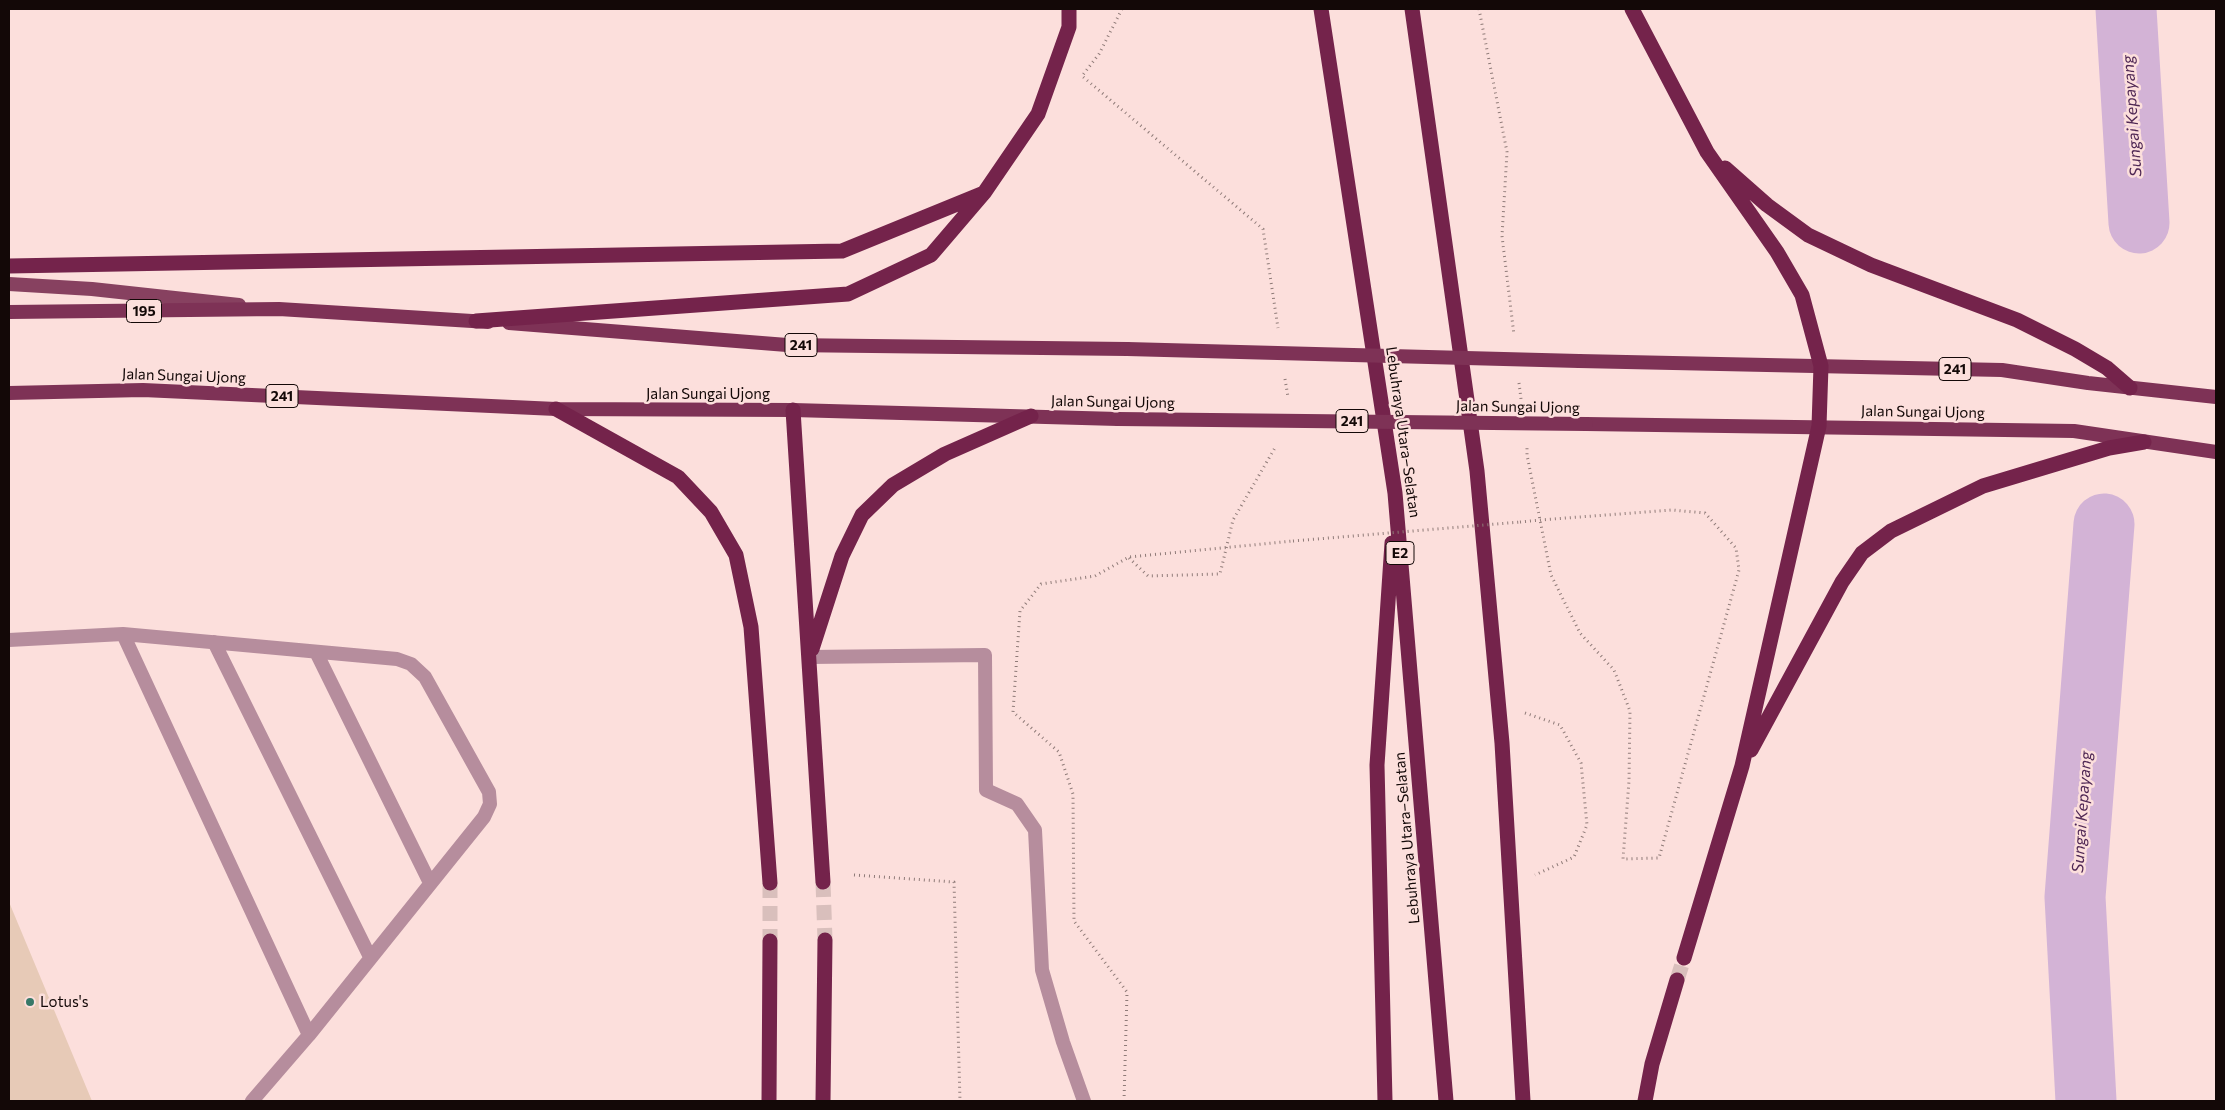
<!DOCTYPE html>
<meta charset="utf-8">
<style>
body{margin:0}
#map{position:relative;width:2225px;height:1110px;overflow:hidden;background:#fcdfdc;font-family:Commissioner,sans-serif}
canvas{display:block}
.frame{position:absolute;inset:0;border:10px solid #130807;pointer-events:none}
</style>
<div id="map">
<canvas width="2225" height="1110"></canvas>
<div class="frame"></div>
</div>
<script>
const c = document.querySelector('canvas').getContext('2d');
c.lineJoin = 'round';
const poly = rows => new Path2D(rows.map(r => 'M' + r).join(''));
function trace(path, color, width, dash) { c.strokeStyle = color; c.lineWidth = width; c.lineCap = dash ? 'butt' : 'round'; c.setLineDash(dash || []); c.stroke(path); }
function paint(path, color) { c.fillStyle = color; c.fill(path, 'evenodd'); }
function label(font, color, halo, rows, align = 'center') {
  c.font = font + ' Commissioner,sans-serif'; c.lineWidth = 5; c.setLineDash([]); c.textBaseline = 'middle'; c.strokeStyle = halo; c.fillStyle = color; for (const [text, x, y, turn = 0] of rows) {
    c.save(); c.translate(x, y); c.rotate((+turn || 0) * Math.PI / 180); c.textAlign = isNaN(turn) ? turn : align; if (halo) c.strokeText(text, 0, 0); c.fillText(text, 0, 0); c.restore();
  }
}
trace(poly([
 [2126,9,2139,223],
 [2086,1101,2075,897,2104,524]
]), '#d3b3d6', 61);
paint(poly([
 [9,902,92,1101,9,1101]
]), '#e7cab7');
trace(poly([
 [823,882,825,940],
 [770,883,770,941],
 [1677,980,1684,958]
]), '#d9bfbc', 15, [15, 8]);
trace(poly([
 [1122,9,1099,54,1082,76,1263,229,1278,328],
 [1479,9,1507,152,1502,236,1514,335],
 [1285,379,1288,397],
 [1519,383,1521,399],
 [1520,522,1540,520,1672,510,1705,513,1736,548,1739,570,1659,858,1623,859,1629,781,1630,711,1614,670,1580,633,1551,575,1527,455,1527,448],
 [1129,558,1148,576,1220,574,1233,520,1276,446],
 [1525,713,1560,725,1581,763,1587,825,1574,857,1535,875],
 [854,875,954,882,960,1101],
 [1124,1101,1127,992,1074,921,1073,794,1059,752,1013,712,1020,611,1041,584,1095,576,1129,557,1293,541]
]), '#8f7b78', 3, [1, 4]);
trace(poly([
 [123,634,309,1035],
 [9,640,123,634,397,659,411,664,425,677,489,792,490,804,484,817,309,1035,252,1101],
 [214,642,370,957],
 [316,652,430,883],
 [810,657,985,655,986,790,1017,804,1035,830,1042,970,1063,1042,1084,1101]
]), '#b68d9d', 14);
trace(poly([
 [9,284,92,289,239,305]
]), '#874160', 14);
trace(poly([
 [9,312,279,309,488,322],
 [509,323,787,345,1127,349],
 [1579,361,2002,370,2088,383,2216,397],
 [9,393,143,390,556,409,793,410,1118,419],
 [1586,424,2074,431,2216,452]
]), '#7e3256', 14);
trace(poly([
 [1321,9,1395,493,1446,1101],
 [1412,9,1477,471,1502,743,1523,1101],
 [1632,9,1707,152,1777,252,1802,295,1821,366,1819,426,1742,766,1684,958],
 [1725,168,1767,205,1808,235,1871,265,2017,320,2075,349,2107,368,2130,388],
 [9,266,842,251,984,193],
 [476,321,848,294,931,255,984,193,1038,114,1069,27,1069,9],
 [556,409,678,477,711,512,736,555,751,627,770,883],
 [793,410,823,882],
 [812,649,842,556,862,515,893,485,945,454,1031,416],
 [1751,750,1842,582,1862,553,1891,531,1983,486,2109,448,2144,442],
 [769,1101,770,941],
 [823,1101,825,940],
 [1385,1101,1377,765,1392,543],
 [1645,1101,1652,1064,1677,980]
]), '#74234b', 15);
trace(poly([
 [1293,541,1520,522]
]), '#8f7b78', 3, [1, 4]);
trace(poly([
 [1127,349,1579,361],
 [1118,419,1586,424]
]), '#7e3256', 14);
for (const [x, y, r, color] of [
 [30,1002,5,"#377868"]
]) { const dot = new Path2D(); dot.arc(x, y, r, 0, 2 * Math.PI); c.fillStyle = color; c.fill(dot); trace(dot, '#fcdfdc', 2); }
for (const [x, y, w] of [
 [144,311,35],
 [801,345,32],
 [1955,369,32],
 [282,396,32],
 [1352,421,32],
 [1400,553,28]
]) { const box = new Path2D(); box.roundRect(x - w / 2, y - 11.5, w, 23, 4); c.fillStyle = '#fcdfdc'; c.fill(box); trace(box, '#130807', 1); }
label('bold 14px', '#130807', null, [
 ["195",144,311],
 ["241",801,345],
 ["241",1955,369],
 ["241",282,396],
 ["241",1352,421],
 ["E2",1400,553]
]);
label('15px', '#130807', '#fcdfdc', [
 ["Jalan Sungai Ujong",184,376,2],
 ["Jalan Sungai Ujong",708,394],
 ["Jalan Sungai Ujong",1113,402,1],
 ["Jalan Sungai Ujong",1518,407,1],
 ["Jalan Sungai Ujong",1923,412,1],
 ["Lebuhraya Utara–Selatan",1403,432,82],
 ["Lebuhraya Utara–Selatan",1407,838,-95]
]);
label('15px', '#130807', '#fcdfdc', [
 ["Lotus's",40,1002]
], 'left');
label('italic 16px', '#4f2754', '#fcdfdc', [
 ["Sungai Kepayang",2132,116,-94],
 ["Sungai Kepayang",2082,812,-86]
]);
</script>
